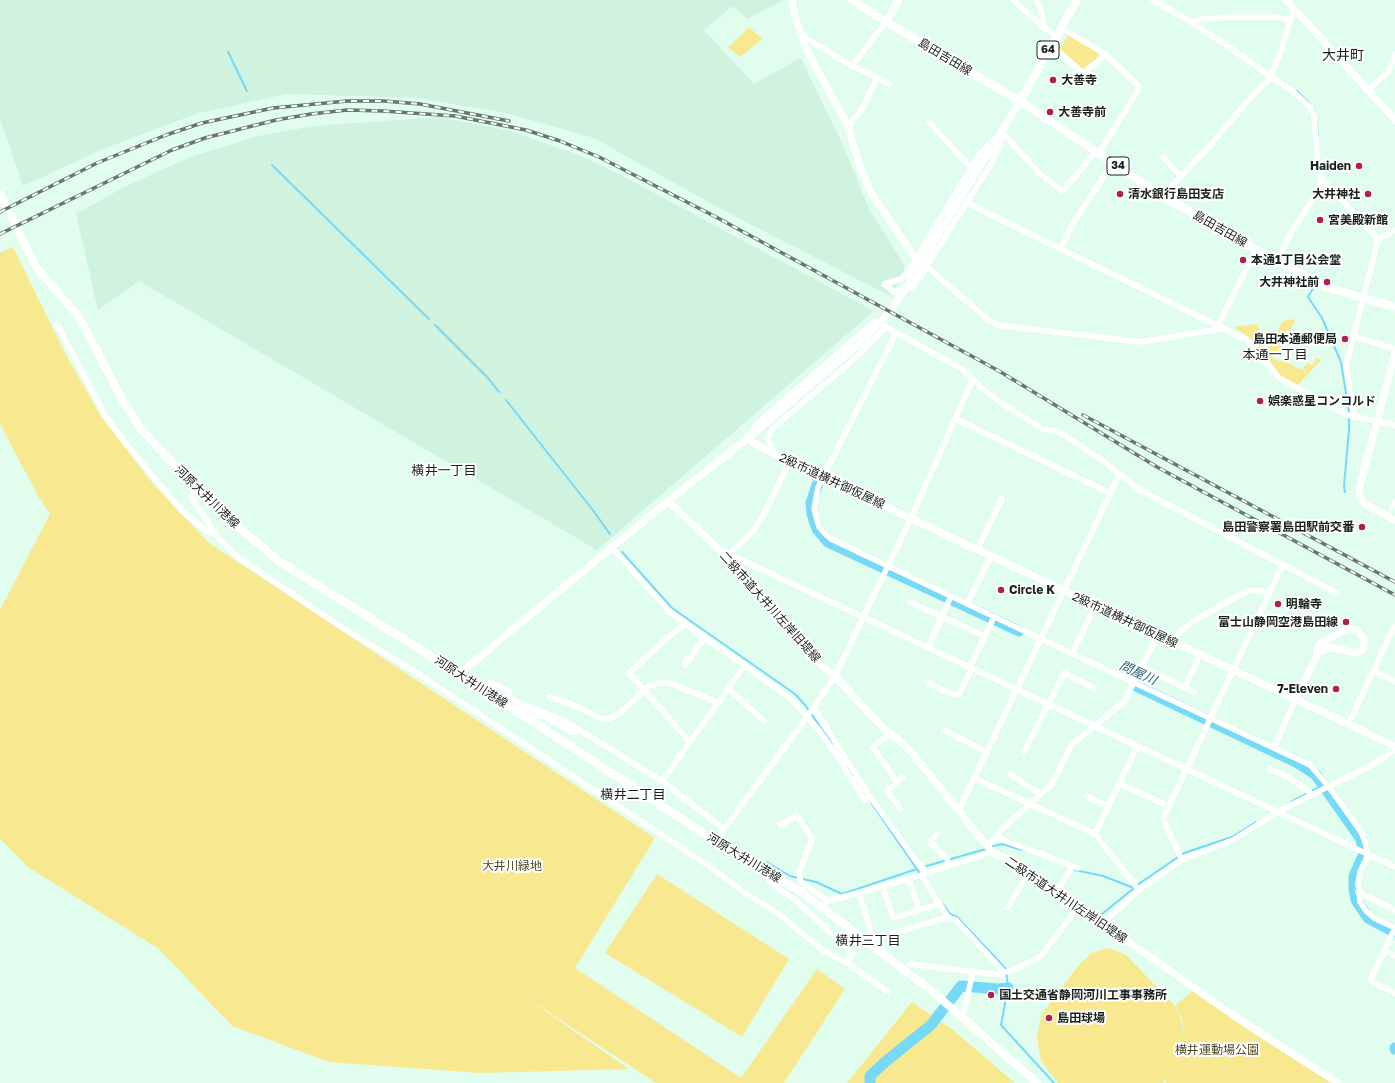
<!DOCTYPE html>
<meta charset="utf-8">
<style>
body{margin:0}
canvas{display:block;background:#e1fded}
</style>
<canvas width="1395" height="1083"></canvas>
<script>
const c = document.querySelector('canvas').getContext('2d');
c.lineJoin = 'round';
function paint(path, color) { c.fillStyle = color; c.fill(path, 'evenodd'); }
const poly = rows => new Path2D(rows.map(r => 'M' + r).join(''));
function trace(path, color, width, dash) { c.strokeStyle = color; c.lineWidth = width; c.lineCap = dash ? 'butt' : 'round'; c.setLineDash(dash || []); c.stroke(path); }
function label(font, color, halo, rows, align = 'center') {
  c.font = font + ' "Golos Text","Noto Sans JP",sans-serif'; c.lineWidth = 4; c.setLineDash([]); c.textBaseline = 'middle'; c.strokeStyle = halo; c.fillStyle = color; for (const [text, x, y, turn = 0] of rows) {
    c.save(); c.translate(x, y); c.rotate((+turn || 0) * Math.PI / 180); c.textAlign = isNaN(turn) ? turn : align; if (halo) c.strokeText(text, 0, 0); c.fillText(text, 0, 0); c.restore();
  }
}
paint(poly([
 [0,0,784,0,747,19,733,6,704,30,754,84,801,58,842,143,869,209,905,266,892,297,721,209,594,138,506,113,416,98,287,94,196,114,103,149,23,186,0,118],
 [438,117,507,130,579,155,623,176,874,311,597,550,139,281,98,310,76,214,124,187,190,157,258,136,314,126]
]), '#d0f3df');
paint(poly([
 [749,27,762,39,740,57,728,47],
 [1068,35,1099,53,1097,58,1083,69,1060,49],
 [13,247,65,353,102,418,154,485,209,543,655,838,575,968,741,1078,817,969,845,989,784,1083,656,1083,518,992,629,1069,480,1073,329,1062,232,1026,159,949,28,867,0,839,0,610,50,514,38,496,0,424,0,253],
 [1296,319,1290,330,1288,329,1278,350,1284,353,1283,355,1276,351,1273,358,1281,362,1282,360,1302,370,1307,363,1312,365,1316,358,1321,360,1298,385,1280,375,1266,355,1271,343,1266,340,1261,349,1248,336,1233,327,1257,324,1261,334,1267,330,1276,334,1283,321],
 [657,874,789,959,742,1037,605,953],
 [1109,948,1126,955,1176,1007,1182,1023,1183,1040,1183,1023,1176,1005,1192,991,1256,1035,1331,1083,1164,1083,1171,1076,1162,1083,1058,1083,1041,1061,1037,1038,1041,1015,1078,966,1091,953],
 [912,1002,953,1030,1015,1083,847,1083]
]), '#f8e991');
trace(poly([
 [228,52,247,91],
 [1297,91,1311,105],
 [1314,110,1318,135],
 [272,165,429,319],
 [1314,287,1308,297,1322,318,1341,362,1349,412,1349,429,1344,486,1345,492],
 [435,325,488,378,499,392],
 [506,400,592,509,610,534],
 [622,552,672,608,795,694,805,705,832,744],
 [846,764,853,776],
 [1291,802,1323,785],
 [872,804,921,875],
 [990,847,1002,844,1022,850],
 [767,862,790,876,816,882,842,894,917,869],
 [923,867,986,849],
 [1075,870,1103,876,1134,888],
 [1137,885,1184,853,1232,837,1256,822],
 [943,904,950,914,957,917,1006,969,1008,988,1001,1025,1054,1083],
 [1102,914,1134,888]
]), '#77d9f8', 2);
trace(poly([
 [817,485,811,503,812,514,817,529,828,542,1019,631],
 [1136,686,1296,762,1316,775,1361,839,1364,854,1354,876,1354,888,1356,900,1368,918,1395,932],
 [1395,1048,1395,1049],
 [870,1083,870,1076,885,1062,931,1025,961,986,998,989,1008,988]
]), '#77d9f8', 11);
trace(poly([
 [1391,509,1395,501]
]), '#fff', 4);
trace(poly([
 [1013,0,1043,27,1057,36],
 [1036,0,1040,7,1045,28],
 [1153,0,1191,22,1229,47,1296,94,1311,108,1314,116,1318,167,1322,179,1314,197,1291,233,1277,261],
 [1191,22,1202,19,1235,17,1275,17,1291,20],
 [801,35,847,63,889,84],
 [1051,45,1083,73,1101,59,1105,54,1061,28],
 [852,66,886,22],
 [1368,90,1389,71,1395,55],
 [929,122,971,168],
 [848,126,861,111,877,78],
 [1002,132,1040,174,1063,191,1096,151],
 [1099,153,1140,87,1105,54],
 [1163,157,1181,176],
 [1322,179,1378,239],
 [1162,196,1208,148,1251,97,1269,80,1279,57,1294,9],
 [967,203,1247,340,1279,378,1348,415,1395,425],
 [1061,249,1072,225,1113,162],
 [927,267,986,318,997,325,1141,342,1224,328],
 [884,284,894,292,912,287,916,283,991,164,1000,145,1002,132],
 [884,284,901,279,907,273,979,155,994,139],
 [57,324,105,415,123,440,182,511,204,529,217,536],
 [1218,325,1256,250],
 [896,333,818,487,814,509,819,527,825,534,831,539,1041,639,1310,765,1328,786,1361,832,1365,842,1368,855,1360,872,1358,883,1360,902,1366,911,1374,918,1395,928],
 [1353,336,1395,349],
 [1354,416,1346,366,1378,239,1395,230],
 [956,419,1110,493],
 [750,434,757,424,875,321,962,369,984,390,1000,402,1043,429,1060,432,1103,461,1140,490,1337,593],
 [774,453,768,439,773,428,859,355,886,327],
 [196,488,191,497,220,540,234,554,335,623,414,671,709,866,745,893,780,915,825,952,847,963,853,954,798,902,769,882,767,874],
 [611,547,671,613,791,699,819,730,840,760,864,800,870,797],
 [977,550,1002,499],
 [729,554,752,532,762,518,790,461],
 [727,557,729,554,1395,867],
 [910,602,984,636],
 [967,604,991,556],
 [686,623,665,640,629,673,690,742],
 [1170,641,1192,622,1243,593,1250,590,1270,592],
 [928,647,951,596],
 [1072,654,1095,606],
 [685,664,705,637],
 [970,667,994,617],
 [1142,667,1194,692],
 [1373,671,1395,681],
 [490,682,509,691,509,695,516,702,560,719,581,731],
 [927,682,954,695,959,694,972,668],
 [1185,687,1200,655],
 [729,689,764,721],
 [549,697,569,703,603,719,609,719,620,713,649,686,659,683,669,683,719,703],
 [814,708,866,791,918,864,922,866,926,873],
 [519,710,545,717,572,732,581,731,662,781,724,829],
 [1348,725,1394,627],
 [944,730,987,752],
 [890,733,873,747,897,782],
 [1274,748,1295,700],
 [1024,752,1064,673,1094,688],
 [1270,769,1287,776,1312,794],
 [1010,774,1040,794],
 [974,778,1095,834,1139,890],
 [662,781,745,665],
 [1120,784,1169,806],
 [1087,796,1109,807],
 [900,808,887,791,903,777],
 [959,810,1119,475],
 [780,825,797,816,812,838,799,874,801,882,828,901],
 [937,834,930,842,947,859,949,866],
 [1095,834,1137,747],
 [995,837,1078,868],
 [715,841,807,717,835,676,911,518,973,379],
 [988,846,1001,830,1052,784,1072,744,1124,702,1158,635],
 [1182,860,1233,840,1277,812,1374,764,1395,750],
 [921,875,948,917,956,920,1004,972],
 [909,879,919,910],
 [883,886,893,918,940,904],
 [1057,892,1072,866],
 [1358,892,1395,910],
 [859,893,873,939,948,917],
 [821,907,828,901,909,879,992,852],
 [1008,907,1029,872],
 [1102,924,1139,890,1182,860,1163,819,1282,566],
 [1395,928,1371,979,1372,982,1395,993],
 [1385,950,1395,956],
 [847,963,888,992],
 [909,964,1002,975,1004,972,1011,971,1041,956,1078,907],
 [963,1017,973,971]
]), '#fff', 5.5);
trace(poly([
 [792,0,795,16,806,49,848,126,860,167,871,193,916,259,927,267],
 [1286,0,1395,120],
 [886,22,899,0],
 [1395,353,1359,490,1360,497,1365,504,1395,520],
 [747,439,774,454,1395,746],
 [668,501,727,557,779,613,815,660,835,676,885,730,898,739,912,753,992,852,1015,862,1233,1015,1338,1083],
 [459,674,668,501,747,439,864,340,884,318,902,294,1020,101],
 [1295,700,1318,653,1317,649,1320,644,1348,628,1358,631,1364,639,1365,643,1362,650,1356,653,1329,647,1318,653]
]), '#fff', 7);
trace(poly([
 [0,194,36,267,79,317,124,403,141,429,196,488,237,526,279,561,480,687,749,863,800,891,932,991,1037,1083]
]), '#fff', 8);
trace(poly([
 [852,0,886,22,1020,101,1162,196,1256,250,1329,288,1395,307],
 [1020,101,1077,0]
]), '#fff', 8);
const rail = poly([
 [0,212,97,163,166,135,202,123,273,108,347,101,384,101,420,104,509,121],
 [0,234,172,150,205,138,276,120,311,114,347,110,383,111,455,116,526,130,560,141,599,157,716,217,999,371,1157,467,1395,595],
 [1083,415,1395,582]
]);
trace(rail, '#67786e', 3.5);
trace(rail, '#fff', 2, [6]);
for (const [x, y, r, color] of [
 [1053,80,4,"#b01e4e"],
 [1050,112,4,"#b01e4e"],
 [1359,166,4,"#b01e4e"],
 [1120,194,4,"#b01e4e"],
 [1368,194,4,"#b01e4e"],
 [1320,220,4,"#b01e4e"],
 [1243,260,4,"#b01e4e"],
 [1327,282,4,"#b01e4e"],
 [1345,339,4,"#b01e4e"],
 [1260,401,4,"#b01e4e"],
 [1362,527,4,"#b01e4e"],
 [1001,590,4,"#b01e4e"],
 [1278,604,4,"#b01e4e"],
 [1346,622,4,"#b01e4e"],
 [1336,689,4,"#b01e4e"],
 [991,995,4,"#b01e4e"],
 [1049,1018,4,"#b01e4e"]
]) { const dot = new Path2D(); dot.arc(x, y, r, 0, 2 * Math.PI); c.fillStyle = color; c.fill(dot); trace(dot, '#fff', 1.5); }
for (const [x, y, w] of [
 [1048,50,22],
 [1118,166,22]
]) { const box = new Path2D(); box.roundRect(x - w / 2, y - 9, w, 18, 3); c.fillStyle = '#fff'; c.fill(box); trace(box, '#19221d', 1); }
label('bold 11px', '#19221d', null, [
 ["64",1048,50],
 ["34",1118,166]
]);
label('12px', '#19221d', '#fff', [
 ["島田吉田線",945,57,31],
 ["島田吉田線",1220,229,30],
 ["2級市道横井御仮屋線",832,481,25],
 ["河原大井川港線",207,497,44],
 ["二級市道大井川左岸旧堤線",770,607,48],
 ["2級市道横井御仮屋線",1125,620,25],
 ["河原大井川港線",471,682,33],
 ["河原大井川港線",744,858,31],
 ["二級市道大井川左岸旧堤線",1066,900,34]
]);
label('bold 12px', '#19221d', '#fff', [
 ["大善寺",1061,80],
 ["大善寺前",1058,112],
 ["Haiden",1351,166,"right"],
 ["清水銀行島田支店",1128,194],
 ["大井神社",1360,194,"right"],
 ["宮美殿新館",1328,220],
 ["本通1丁目公会堂",1251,260],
 ["大井神社前",1319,282,"right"],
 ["島田本通郵便局",1337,339,"right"],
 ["娯楽惑星コンコルド",1268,401],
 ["島田警察署島田駅前交番",1354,527,"right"],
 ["Circle K",1009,590],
 ["明輪寺",1286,604],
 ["富士山静岡空港島田線",1338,622,"right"],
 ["7-Eleven",1328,689,"right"],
 ["国土交通省静岡河川工事事務所",999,995],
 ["島田球場",1057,1018]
], 'left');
label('12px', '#4f481c', '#fff', [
 ["大井川緑地",512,866],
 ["横井運動場公園",1217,1050]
]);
label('13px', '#19221d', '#fff', [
 ["本通一丁目",1275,355],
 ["横井一丁目",444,471],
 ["横井二丁目",633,795],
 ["横井三丁目",868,941]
]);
label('italic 13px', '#295f70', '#fff', [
 ["問屋川",1138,673,25]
]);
label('14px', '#19221d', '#fff', [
 ["大井町",1343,56]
]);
</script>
